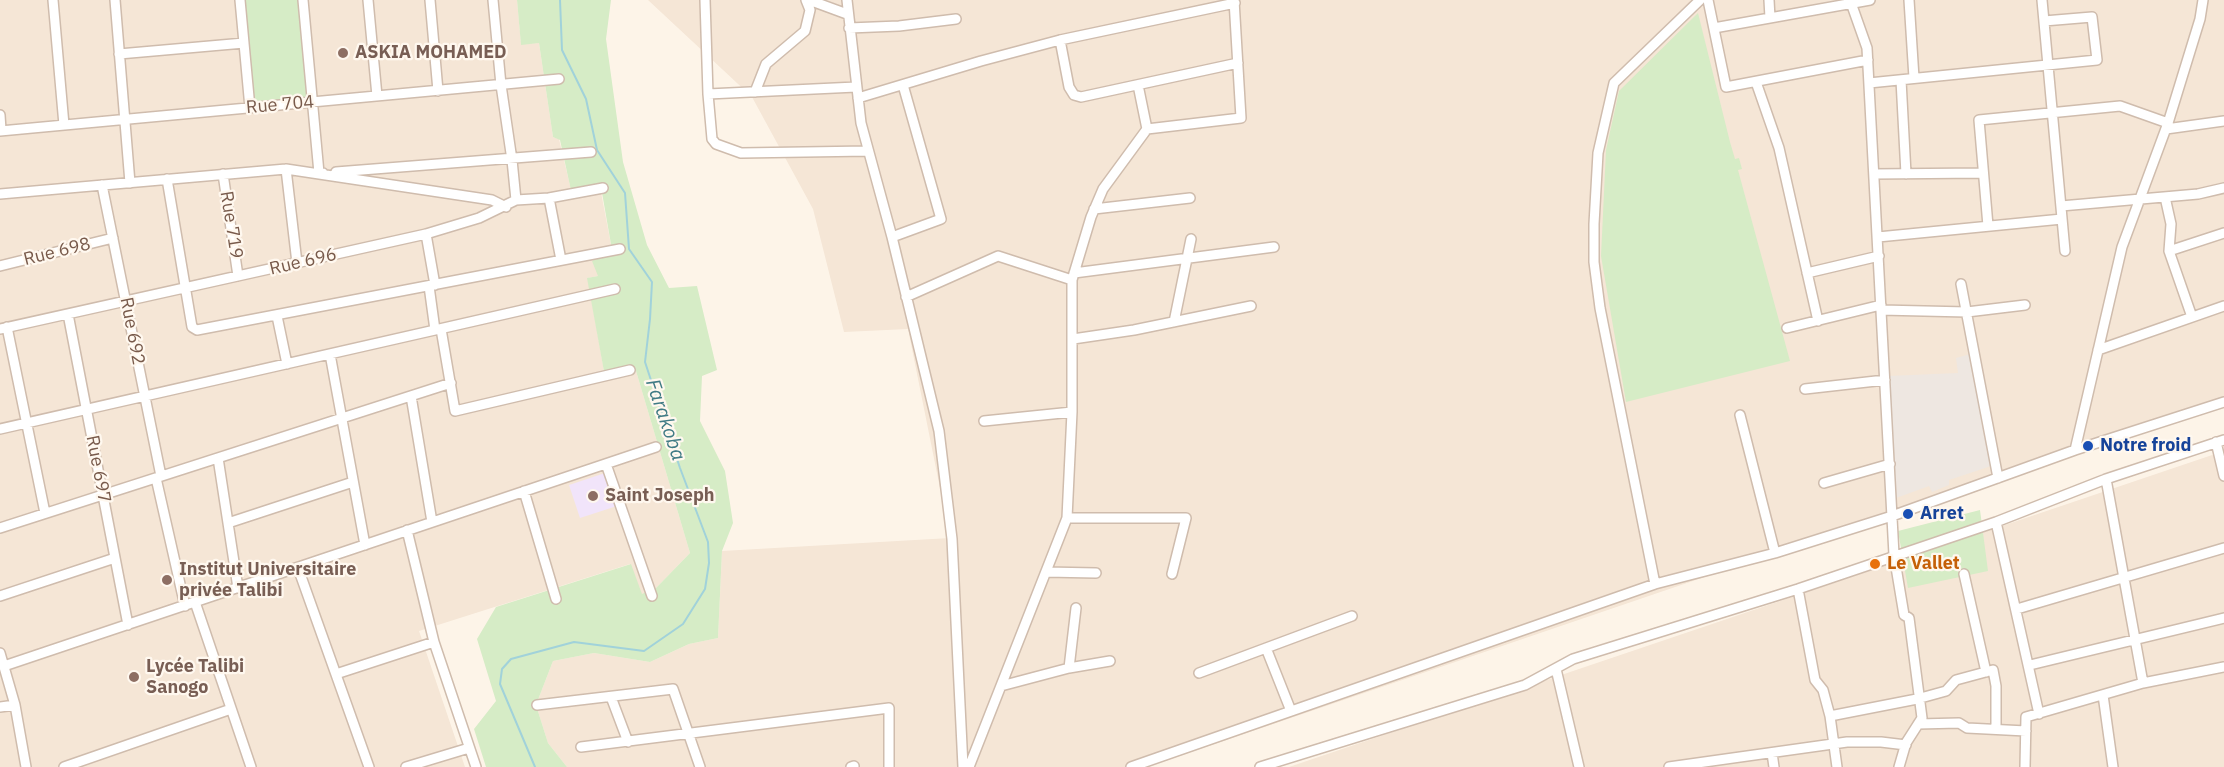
<!DOCTYPE html>
<meta charset="utf-8">
<style>
body{margin:0}
canvas{display:block;background:#fdf4e8}
</style>
<canvas width="2224" height="767"></canvas>
<script>
const c = document.querySelector('canvas').getContext('2d');
c.lineJoin = 'round';
function paint(path, color) { c.fillStyle = color; c.fill(path, 'evenodd'); }
const poly = rows => new Path2D(rows.map(r => 'M' + r).join(''));
function trace(path, color, width, dash) { c.strokeStyle = color; c.lineWidth = width; c.lineCap = dash ? 'butt' : 'round'; c.setLineDash(dash || []); c.stroke(path); }
function label(font, color, halo, rows, align = 'center') {
  c.font = font + ' "IBM Plex Sans",sans-serif'; c.lineWidth = 4.5; c.setLineDash([]); c.textBaseline = 'middle'; c.strokeStyle = halo; c.fillStyle = color; for (const [text, x, y, turn = 0] of rows) {
    c.save(); c.translate(x, y); c.rotate((+turn || 0) * Math.PI / 180); c.textAlign = isNaN(turn) ? turn : align; if (halo) c.strokeText(text, 0, 0); c.fillText(text, 0, 0); c.restore();
  }
}
paint(poly([
 [0,0,517,0,521,44,539,43,553,137,559,139,572,194,600,187,612,250,598,276,588,278,605,377,636,371,690,553,656,588,642,595,630,564,419,631,465,767,0,767],
 [648,0,2224,0,2224,400,1147,767,567,767,548,743,536,705,553,661,594,653,650,662,689,644,718,638,722,551,950,538,908,329,844,332,813,209,752,97],
 [2224,451,2224,767,1289,767]
]), '#f5e6d6');
paint(poly([
 [1970,354,1994,465,1949,480,1949,485,1932,492,1929,486,1896,498,1888,376,1958,373,1956,358]
]), '#eee7e1');
paint(poly([
 [605,473,617,506,580,518,569,485]
]), '#f1e4fa');
paint(poly([
 [244,0,299,0,308,99,254,104],
 [517,0,611,0,606,39,623,162,647,245,669,288,697,286,717,370,702,376,700,421,725,471,733,523,722,551,718,638,689,644,650,662,594,653,553,661,536,705,548,743,567,767,486,767,474,729,496,701,477,639,496,607,631,564,642,594,656,588,690,553,636,371,605,377,587,278,598,276,592,261,612,250,601,187,572,195,560,140,553,137,539,43,521,45],
 [1698,13,1730,142,1735,159,1739,158,1742,169,1738,170,1790,361,1626,402,1601,256,1606,150,1619,91],
 [1980,510,1988,571,1908,588,1898,531]
]), '#d6ecc6');
trace(poly([
 [535,767,500,684,502,669,511,659,574,642,644,651,683,624,705,589,709,563,708,542,680,468,645,362,650,319,652,282,629,249,625,193,597,150,586,99,562,50,560,0]
]), '#a1d2da', 2);
const minor = poly([
 [53,0,64,125],
 [115,0,130,183],
 [240,0,250,108],
 [303,0,319,173,323,173],
 [368,0,377,96],
 [430,0,438,91],
 [493,0,501,85,512,160,516,200],
 [705,0,708,94,712,139,716,144,741,153,868,151],
 [809,0,847,14],
 [847,0,861,123,892,237,939,431,952,539,963,767],
 [1708,0,1726,87,1868,60],
 [1769,0,1770,18],
 [1850,0,1867,48,1894,555,1904,615,1909,618,1922,718,1906,743,1899,767],
 [1909,0,1914,78],
 [2042,0,2065,251],
 [849,28,899,26,956,19],
 [1714,28,1870,0],
 [1060,40,1069,87,1074,95,1081,97,1238,63],
 [119,54,244,43],
 [1901,80,1906,174],
 [1756,82,1779,148,1818,321],
 [1869,83,2097,60,2092,17,2044,21],
 [1138,85,1147,129],
 [755,92,766,64,805,31,810,10,806,0],
 [708,94,856,87],
 [858,98,981,61,1060,40,1235,3],
 [0,115,1,130],
 [2166,129,2224,121],
 [0,131,559,79],
 [286,169,297,263],
 [336,172,591,152],
 [223,174,238,276],
 [1874,174,1983,173],
 [167,179,192,327,197,330,620,249],
 [102,185,161,476],
 [0,194,286,169,492,200,506,207],
 [2165,197,2171,224,2169,251,2192,317],
 [549,198,561,260],
 [2061,206,2198,194,2224,188],
 [1094,209,1190,198],
 [1988,226,1979,120,2120,106,2168,123],
 [426,234,435,285],
 [892,237,941,219,903,85],
 [1878,237,2062,219],
 [2169,251,2224,233],
 [0,266,113,238],
 [1074,273,1274,247],
 [1807,273,1879,256],
 [1961,284,1998,478],
 [429,286,435,330],
 [906,297,998,256,1072,280],
 [1881,310,1967,312,2025,305],
 [68,314,128,625],
 [277,316,287,364],
 [1174,322,1191,239],
 [7,327,45,513],
 [1787,328,1881,305],
 [0,329,426,234,479,218,516,200,549,198,603,188],
 [441,329,455,411,630,370],
 [1073,339,1134,330,1251,306],
 [2098,350,2224,306],
 [330,354,365,545],
 [1805,389,1885,380],
 [411,396,432,522],
 [1740,415,1775,553],
 [984,421,1072,412],
 [0,429,615,289],
 [2216,442,2224,476],
 [2075,450,2122,247,2168,123,2200,19,2203,0],
 [218,458,238,588],
 [606,464,652,596],
 [156,478,185,606],
 [2106,479,2143,683],
 [1824,483,1890,464],
 [524,491,556,599],
 [1067,518,1186,518,1172,574],
 [1996,522,2039,714],
 [228,523,353,482],
 [0,528,451,383],
 [407,530,434,642,476,767],
 [298,568,369,767],
 [1046,572,1096,573],
 [1964,574,1986,672],
 [1655,584,1600,308,1594,262,1594,224,1598,153,1614,83,1700,0],
 [1798,589,1815,680,1823,690,1830,716,1837,767],
 [0,596,115,558],
 [195,602,251,767],
 [2017,609,2224,548],
 [1266,648,1291,711],
 [0,653,15,705,26,767],
 [2030,665,2224,618],
 [4,666,656,447],
 [1069,668,1076,608],
 [1556,669,1579,767],
 [1199,673,1352,616],
 [336,674,434,642],
 [1001,686,1069,668,1110,661],
 [2103,695,2113,767],
 [611,697,628,742],
 [537,705,673,689,700,767],
 [0,707,15,705],
 [1830,716,1917,699,1946,691,1956,680,1993,670,1996,686,1996,729],
 [1918,724,1959,723,1967,728,2026,731],
 [581,747,889,708,889,767],
 [1772,753,1774,767],
 [64,767,231,709],
 [406,767,469,748],
 [851,767,854,766],
 [969,767,1067,518,1072,412,1072,280,1091,217,1103,189,1147,129,1241,118,1234,0],
 [1131,767,1655,584,1775,553,1892,516,2075,450,2224,402],
 [1260,767,1525,685,1573,659,1798,589,1996,522,2106,479,2224,440],
 [1669,767,1847,742,1881,742,1906,745],
 [2025,767,2026,717,2143,683,2224,667]
]);
trace(minor, '#cfbcad', 12);
trace(minor, '#fff', 9);
for (const [x, y, r, color] of [
 [343,53,6,"#8d6e63"],
 [2088,446,6,"#1a4fb4"],
 [593,496,6,"#8d6e63"],
 [1908,514,6,"#1a4fb4"],
 [1875,564,6,"#e8710a"],
 [167,580,6,"#8d6e63"],
 [134,677,6,"#8d6e63"]
]) { const dot = new Path2D(); dot.arc(x, y, r, 0, 2 * Math.PI); c.fillStyle = color; c.fill(dot); trace(dot, '#fff8ef', 2); }
label('bold 18px', '#785e54', '#fff8ef', [
 ["ASKIA MOHAMED",355,53],
 ["Saint Joseph",605,496],
 ["Institut Universitaire",179,570],
 ["privée Talibi",179,591],
 ["Lycée Talibi",146,667],
 ["Sanogo",146,688]
], 'left');
label('18px', '#785a4b', '#fff8ef', [
 ["Rue 704",280,105,-5],
 ["Rue 719",231,225,81],
 ["Rue 698",57,252,-14],
 ["Rue 696",303,262,-13],
 ["Rue 692",132,331,79],
 ["Rue 697",98,469,79]
]);
label('bold 18px', '#164399', '#fff8ef', [
 ["Notre froid",2100,446],
 ["Arret",1920,514]
], 'left');
label('bold 18px', '#c56008', '#fff8ef', [
 ["Le Vallet",1887,564]
], 'left');
label('italic 20px', '#407b85', '#fff8ef', [
 ["Farakoba",665,420,71]
]);
</script>
